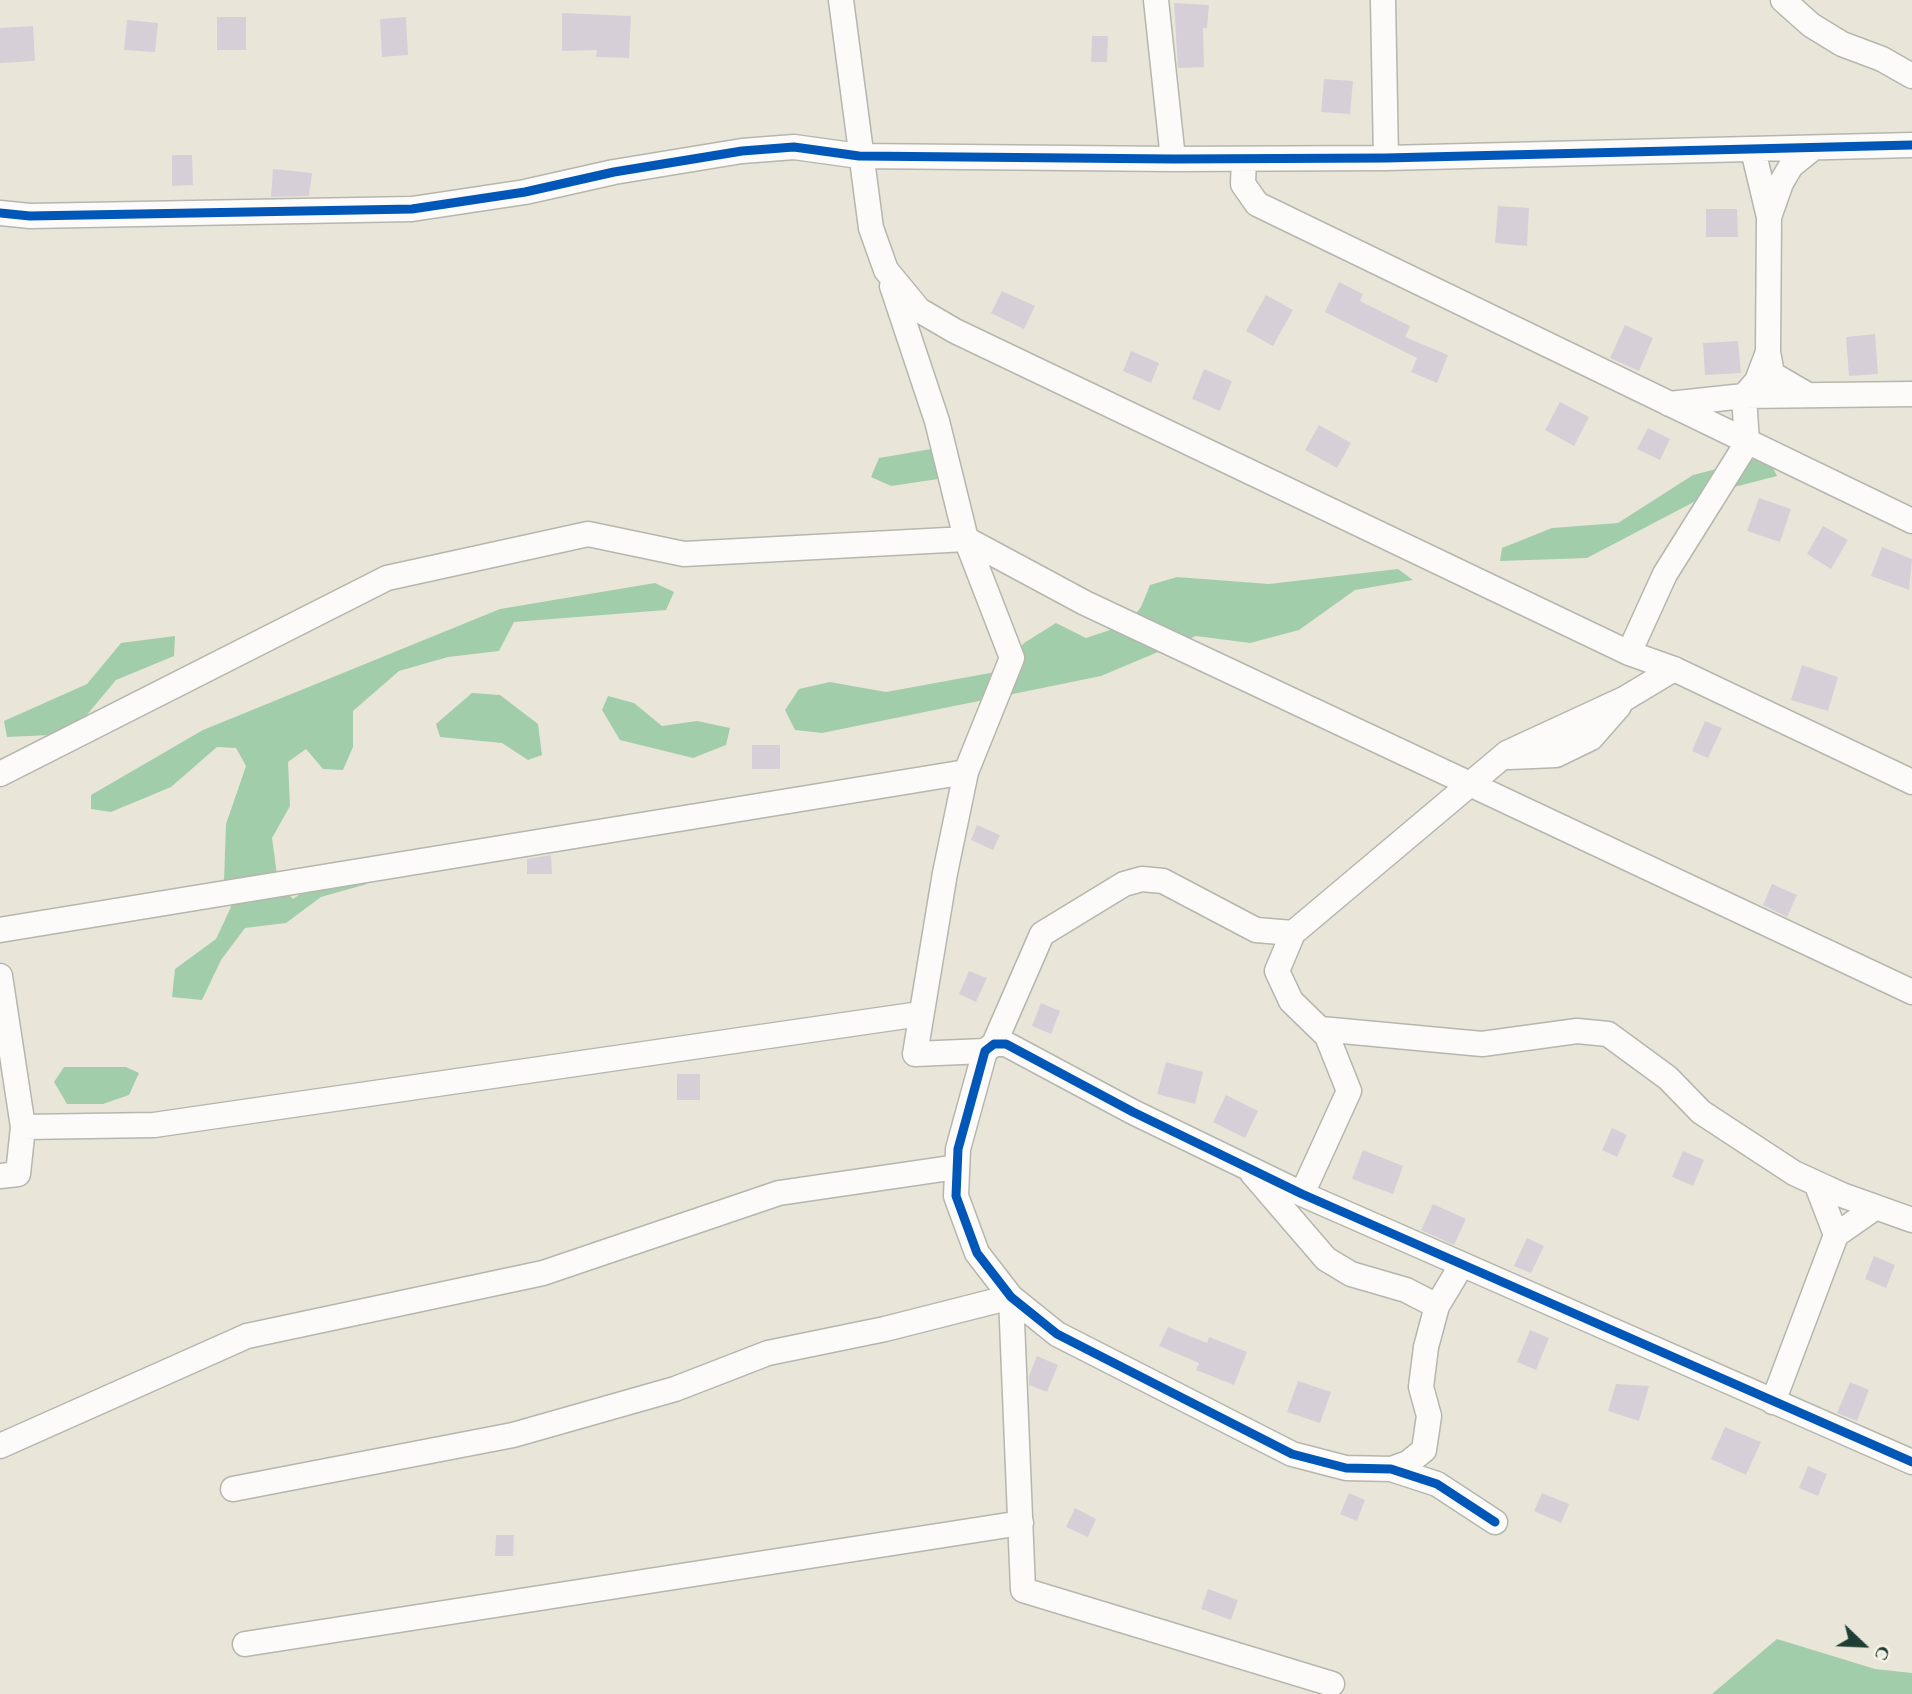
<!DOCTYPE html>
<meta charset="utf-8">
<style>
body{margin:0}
#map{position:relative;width:1912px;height:1694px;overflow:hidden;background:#e9e6d9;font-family:"EB Garamond",serif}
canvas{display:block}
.north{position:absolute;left:1828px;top:1610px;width:70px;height:70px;-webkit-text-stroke:5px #f7f3e8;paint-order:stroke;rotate:113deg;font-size:19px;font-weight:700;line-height:28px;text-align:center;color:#1f3d34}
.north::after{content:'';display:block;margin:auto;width:24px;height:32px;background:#1f3d34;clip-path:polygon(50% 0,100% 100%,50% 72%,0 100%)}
</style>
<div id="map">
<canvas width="1912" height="1694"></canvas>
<div class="north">С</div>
</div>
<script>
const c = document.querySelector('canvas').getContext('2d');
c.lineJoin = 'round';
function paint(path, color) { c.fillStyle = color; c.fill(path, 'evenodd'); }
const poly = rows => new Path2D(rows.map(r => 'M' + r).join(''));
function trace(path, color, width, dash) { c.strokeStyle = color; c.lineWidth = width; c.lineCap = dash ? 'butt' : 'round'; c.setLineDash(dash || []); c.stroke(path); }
paint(poly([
 [931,449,946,459,938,479,891,486,871,477,879,458],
 [1767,456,1777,476,1711,493,1587,558,1500,561,1502,548,1552,528,1618,523,1693,475],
 [1398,569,1413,580,1355,590,1299,630,1250,643,1196,636,1101,676,822,733,795,730,785,710,799,689,830,682,886,692,1001,671,1024,643,1056,623,1086,638,1128,624,1141,607,1150,585,1177,577,1269,584],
 [655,583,674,592,666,610,514,622,499,651,448,657,399,671,353,711,353,747,343,770,323,769,306,749,288,762,290,806,272,838,278,882,293,899,346,862,369,864,367,884,321,897,286,923,245,928,221,960,202,1000,172,997,175,969,216,939,231,907,224,881,226,824,246,766,236,748,217,747,171,787,111,812,91,809,91,795,203,730,500,609],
 [175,636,174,656,116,680,71,734,7,737,4,721,87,684,121,643],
 [472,693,500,695,538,724,542,755,528,760,502,743,440,737,436,724],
 [608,696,634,703,662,726,697,721,730,728,726,745,693,758,620,740,602,710],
 [64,1067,126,1067,139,1073,129,1095,103,1104,67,1104,54,1082],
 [1777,1639,1875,1669,1912,1673,1912,1694,1712,1694]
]), '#a2cdaa');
paint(poly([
 [1174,3,1209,5,1207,28,1203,28,1204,67,1178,68],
 [562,13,631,16,629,58,596,57,597,50,562,51],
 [217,17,246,17,246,50,217,50],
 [406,17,408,55,382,57,380,19],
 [127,20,158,23,155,52,124,50],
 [33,26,35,61,0,63,0,28],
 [1092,36,1108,36,1107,62,1091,62],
 [1324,79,1353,81,1350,114,1321,112],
 [172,155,192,155,193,185,172,186],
 [273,169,312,173,309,196,271,197],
 [1498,206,1529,208,1527,246,1495,243],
 [1706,209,1737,209,1738,237,1706,237],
 [1339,282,1363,294,1360,301,1410,326,1405,337,1448,355,1437,383,1411,372,1417,358,1325,312],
 [1002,291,1035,306,1024,329,991,313],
 [1266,295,1293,310,1273,346,1246,331],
 [1625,325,1653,338,1639,371,1610,358],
 [1875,334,1878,374,1849,376,1846,337],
 [1738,341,1741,373,1705,375,1703,343],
 [1131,351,1159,363,1151,383,1123,371],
 [1204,369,1232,381,1220,411,1192,399],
 [1560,402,1589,417,1574,446,1545,430],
 [1319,425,1351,443,1337,468,1305,450],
 [1648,428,1670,439,1660,460,1637,449],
 [1759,498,1791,509,1780,542,1747,531],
 [1823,526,1848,540,1831,569,1807,554],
 [1882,547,1912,559,1909,590,1871,576],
 [1802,665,1838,677,1828,711,1791,700],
 [1705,721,1722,728,1708,758,1692,751],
 [752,745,780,745,780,769,752,769],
 [977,825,1000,835,993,850,971,840],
 [551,855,552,874,527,874,527,859],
 [1772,884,1797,895,1787,917,1763,905],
 [969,971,987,978,976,1002,959,994],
 [1041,1003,1060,1011,1051,1034,1032,1026],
 [1166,1062,1203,1072,1195,1104,1157,1094],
 [677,1074,700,1074,700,1100,677,1100],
 [1226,1095,1258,1111,1245,1138,1213,1122],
 [1612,1128,1627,1135,1617,1157,1602,1150],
 [1363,1150,1403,1166,1393,1194,1352,1179],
 [1683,1151,1704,1160,1693,1186,1672,1177],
 [1433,1204,1466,1219,1454,1245,1421,1230],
 [1527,1238,1544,1246,1531,1273,1514,1266],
 [1874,1256,1895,1265,1886,1288,1865,1279],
 [1168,1327,1207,1343,1209,1337,1247,1352,1234,1385,1196,1370,1199,1363,1159,1346],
 [1530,1330,1549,1338,1536,1370,1517,1362],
 [1037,1356,1058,1365,1047,1392,1029,1385,1029,1376],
 [1298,1381,1331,1392,1320,1423,1287,1412],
 [1850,1382,1869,1390,1857,1421,1837,1413],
 [1616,1384,1649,1386,1639,1421,1608,1411],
 [1725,1427,1761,1442,1746,1475,1711,1459],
 [1808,1466,1827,1474,1818,1496,1799,1488],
 [1349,1493,1365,1500,1357,1521,1340,1514],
 [1542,1493,1569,1504,1561,1523,1534,1511],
 [1075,1508,1096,1519,1088,1537,1066,1527],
 [496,1535,514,1535,513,1556,495,1556],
 [1208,1589,1238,1600,1231,1620,1201,1609]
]), '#d7cfd7');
const minor = poly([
 [841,0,871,228,886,270,919,310,955,331,1629,653,1674,669,1912,782],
 [1156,0,1173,159],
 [1383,0,1386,158],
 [1783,0,1811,25,1842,44,1882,59,1912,76],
 [1753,150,1769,217,1768,352,1772,374,1808,395],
 [1244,159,1243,184,1257,204,1912,521],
 [0,213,30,216,412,209,525,192,614,172,742,151,794,147,859,156,1173,159,1386,158,1912,145],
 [1769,217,1781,183,1791,166,1812,149],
 [892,286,937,421,966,539,1012,658,966,772,945,873,915,1054,985,1051],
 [1669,404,1744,396,1912,394],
 [1629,653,1665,574,1747,443,1744,396,1757,381,1768,352],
 [1509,757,1556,755,1591,738,1619,706],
 [0,774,387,578,588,534,684,554,966,539,1085,603,1912,992],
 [0,930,966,772],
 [0,976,23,1127,154,1125,920,1014],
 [1321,1029,1482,1044,1577,1031,1608,1034,1668,1078,1701,1112,1794,1173,1842,1195,1912,1220],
 [994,1044,1042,934,1124,884,1142,879,1163,881,1256,930,1293,933],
 [1252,1173,1326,1259,1351,1274,1406,1290,1437,1306],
 [0,1176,18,1174,23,1127],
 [1816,1183,1836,1235],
 [1302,1194,1349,1091,1327,1036,1291,1001,1277,971,1293,933,1507,753,1624,699,1674,669],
 [1773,1402,1836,1235,1876,1207],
 [0,1446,247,1336,543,1273,779,1193,957,1167],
 [1391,1469,1408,1463,1424,1450,1429,1416,1421,1387,1426,1347,1437,1306,1461,1266],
 [233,1489,513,1435,675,1389,768,1353,885,1329,1011,1297,1023,1590,1332,1684],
 [1495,1522,1437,1484,1391,1469,1346,1468,1292,1454,1057,1334,1011,1297,977,1253,956,1196,958,1149,985,1051,994,1044,1006,1044,1133,1112,1302,1194,1912,1462],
 [245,1644,1021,1523]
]);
trace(minor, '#b5b6ad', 27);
trace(minor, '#fcfbf9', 24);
trace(poly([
 [0,213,30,216,412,209,525,192,614,172,742,151,794,147,859,156,1173,159,1386,158,1912,145],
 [1495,1522,1437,1484,1391,1469,1346,1468,1292,1454,1057,1334,1011,1297,977,1253,956,1196,958,1149,985,1051,994,1044,1006,1044,1133,1112,1302,1194,1912,1462]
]), '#0057b8', 9);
</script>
